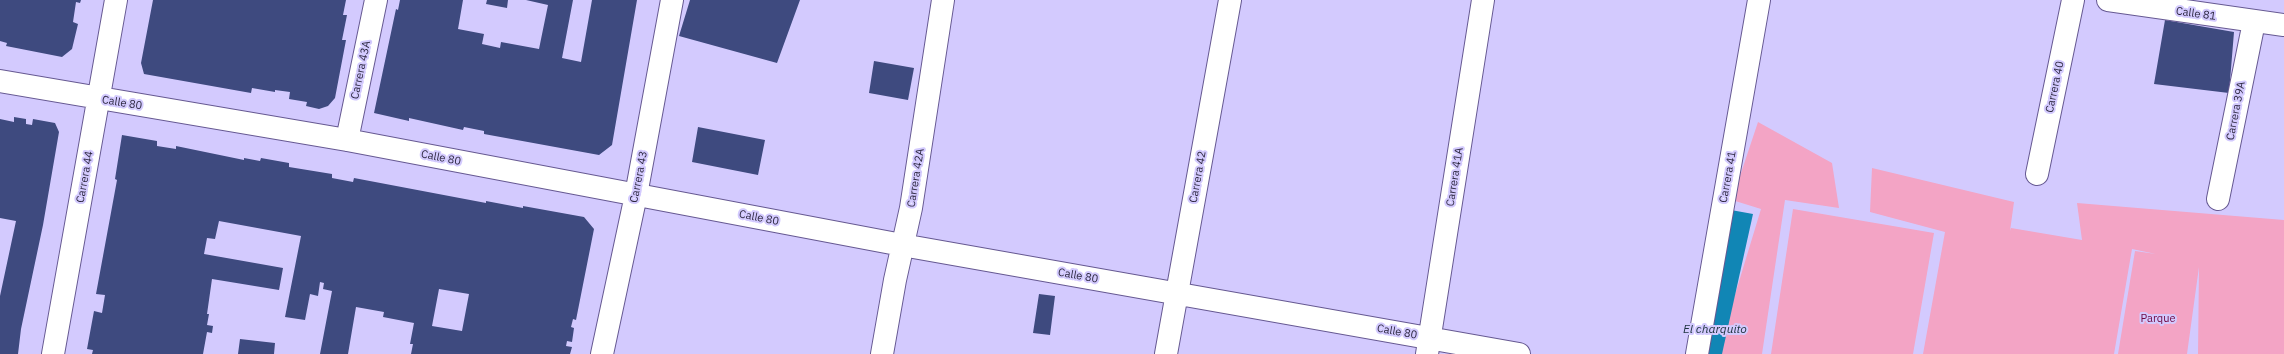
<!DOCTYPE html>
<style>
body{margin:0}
canvas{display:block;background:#d3cafe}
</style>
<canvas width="2284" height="354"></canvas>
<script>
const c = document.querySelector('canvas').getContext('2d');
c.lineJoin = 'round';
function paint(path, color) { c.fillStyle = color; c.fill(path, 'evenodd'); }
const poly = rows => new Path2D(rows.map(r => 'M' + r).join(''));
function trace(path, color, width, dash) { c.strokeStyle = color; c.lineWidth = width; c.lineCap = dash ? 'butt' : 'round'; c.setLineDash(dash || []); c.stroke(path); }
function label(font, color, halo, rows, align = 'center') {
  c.font = font + ' "IBM Plex Sans",sans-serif'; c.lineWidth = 4; c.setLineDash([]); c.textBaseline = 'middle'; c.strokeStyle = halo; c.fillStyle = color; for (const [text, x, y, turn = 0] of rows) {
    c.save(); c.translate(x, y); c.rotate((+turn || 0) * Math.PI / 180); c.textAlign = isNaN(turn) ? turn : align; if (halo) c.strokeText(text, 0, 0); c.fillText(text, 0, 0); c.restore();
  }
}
paint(poly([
 [1758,122,1832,163,1839,208,1785,200,1762,354,1717,354,1761,209,1732,200],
 [1872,168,2014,202,2010,231,2011,228,2082,240,2077,203,2284,220,2284,354,2198,354,2199,267,2187,354,2118,354,2135,251,2156,254,2132,249,2114,354,1923,354,1945,232,1870,212],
 [1793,209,1934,233,1913,354,1771,354]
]), '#f3a4c5');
paint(poly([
 [1731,210,1753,214,1722,354,1697,354]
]), '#1186b5');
paint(poly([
 [0,0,81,0,80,3,76,2,73,22,78,24,72,49,62,57,6,46,7,43,0,41],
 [153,0,346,0,343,15,347,15,342,40,346,40,335,98,328,106,319,109,306,106,307,102,289,99,290,92,275,90,275,92,252,88,251,93,144,74,141,63],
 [400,0,463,0,458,29,484,34,482,44,500,48,501,42,539,49,548,5,526,0,573,0,562,58,581,62,592,0,637,0,612,145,599,155,484,134,484,131,464,127,463,130,409,118,409,121,374,113,396,9,398,10],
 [487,0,508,0,507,8,486,4],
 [690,0,800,0,777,63,679,36],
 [2165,20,2234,32,2229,93,2154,84],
 [874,61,914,68,908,100,869,93],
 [14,117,26,119,26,124,32,125,33,119,55,123,59,132,43,225,21,329,18,354,0,354,0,296,16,221,0,218,0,119,14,122],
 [698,127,765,140,758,175,692,162],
 [122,135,157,141,157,146,176,149,176,146,244,160,244,158,260,161,261,158,289,163,289,167,332,174,332,178,353,182,354,178,486,203,486,201,523,208,523,206,584,217,594,229,576,320,573,319,571,327,574,328,572,342,567,341,566,346,572,347,570,354,411,354,413,344,410,344,414,323,383,317,384,312,356,307,348,354,320,354,332,291,323,289,324,283,320,282,318,296,310,294,305,320,285,317,301,236,219,221,215,239,207,238,204,254,283,268,279,290,212,279,207,314,209,314,207,325,213,326,212,333,207,332,203,354,92,354,93,350,87,349,94,311,102,313,105,295,96,294,117,180,115,179],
 [439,289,469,294,462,331,432,326],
 [1039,294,1055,296,1050,335,1033,333],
 [240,339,275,343,274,354,238,354]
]), '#3e4a7f');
const minor = poly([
 [2108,0,2284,25],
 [0,81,347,140,902,245,1519,354],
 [347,140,376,0],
 [2037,174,2073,0],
 [2218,199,2254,22],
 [53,354,116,0],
 [602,354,636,195,672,0],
 [882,354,895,280,911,208,943,0],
 [1166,354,1230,0],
 [1427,354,1483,0],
 [1697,354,1759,0]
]);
trace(minor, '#665992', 24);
trace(minor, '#fff', 22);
label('11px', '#2d2841', '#d3cafe', [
 ["Calle 81",2196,14,8],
 ["Carrera 43A",361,70,-78],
 ["Carrera 40",2055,87,-78],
 ["Calle 80",122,103,9],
 ["Carrera 39A",2236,111,-79],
 ["Calle 80",441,158,11],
 ["Carrera 44",85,177,-80],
 ["Carrera 43",639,177,-79],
 ["Carrera 42",1198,177,-80],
 ["Carrera 41A",1455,177,-81],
 ["Carrera 41",1728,177,-80],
 ["Carrera 42A",916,178,-81],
 ["Calle 80",759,218,11],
 ["Calle 80",1078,276,10],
 ["Calle 80",1397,332,10]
]);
label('11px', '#6e0742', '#d3cafe', [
 ["Parque",2158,319]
]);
label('italic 12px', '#1b313c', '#d3cafe', [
 ["El charquito",1715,330]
]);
</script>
